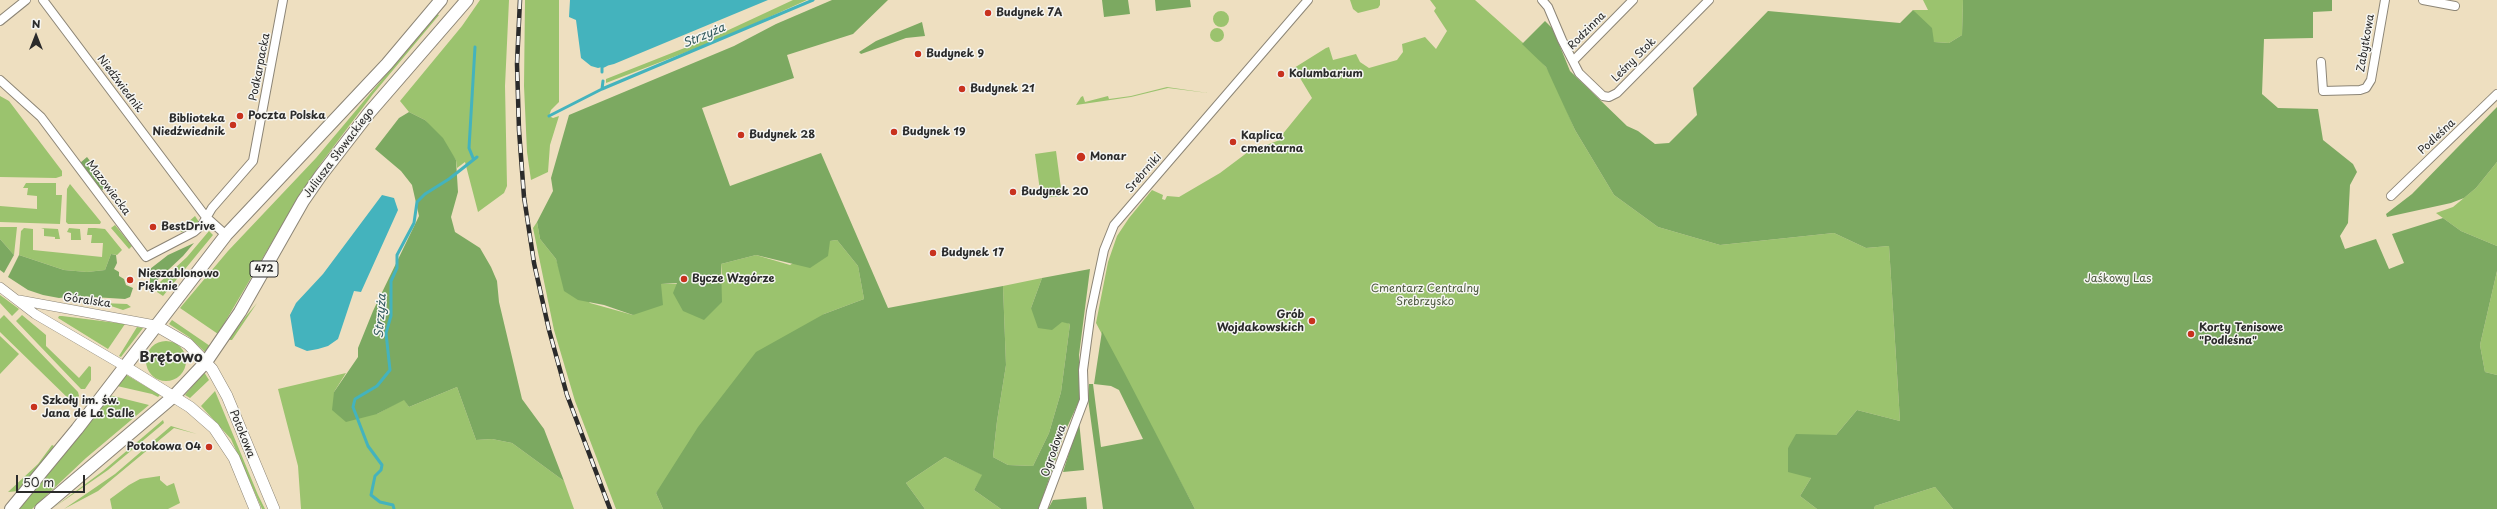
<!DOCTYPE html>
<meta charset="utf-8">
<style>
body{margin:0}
#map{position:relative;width:2497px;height:509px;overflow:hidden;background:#eedfc0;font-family:"Playpen Sans",sans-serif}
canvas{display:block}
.north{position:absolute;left:16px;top:16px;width:40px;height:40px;-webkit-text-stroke:3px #f6f6f2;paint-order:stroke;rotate:0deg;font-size:11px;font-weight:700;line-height:16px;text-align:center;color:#2b2b2b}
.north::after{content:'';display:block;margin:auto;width:14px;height:18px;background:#2b2b2b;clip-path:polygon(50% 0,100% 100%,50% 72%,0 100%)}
.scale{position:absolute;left:16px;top:475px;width:69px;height:18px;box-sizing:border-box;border:2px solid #2b2b2b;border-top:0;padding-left:5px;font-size:12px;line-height:14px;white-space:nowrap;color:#2b2b2b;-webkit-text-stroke:3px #f6f6f2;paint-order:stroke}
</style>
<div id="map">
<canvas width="2497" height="509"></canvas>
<div class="north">N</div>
<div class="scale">50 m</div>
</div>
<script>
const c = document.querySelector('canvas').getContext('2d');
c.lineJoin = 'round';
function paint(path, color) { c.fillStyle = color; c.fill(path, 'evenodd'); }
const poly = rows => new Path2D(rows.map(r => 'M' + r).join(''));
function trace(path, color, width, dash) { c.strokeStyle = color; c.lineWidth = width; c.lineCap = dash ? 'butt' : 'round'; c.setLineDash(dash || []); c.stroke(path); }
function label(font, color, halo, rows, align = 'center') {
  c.font = font + ' "Playpen Sans",sans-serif'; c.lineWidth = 3; c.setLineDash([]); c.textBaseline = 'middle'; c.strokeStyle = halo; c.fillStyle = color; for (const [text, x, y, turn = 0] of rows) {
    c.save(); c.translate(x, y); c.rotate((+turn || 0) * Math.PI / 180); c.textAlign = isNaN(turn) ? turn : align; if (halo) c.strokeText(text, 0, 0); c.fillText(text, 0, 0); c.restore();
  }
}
paint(poly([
 [480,0,509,0,505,86,507,186,504,193,478,212,465,162,457,168,456,160,425,120,409,112,400,101,462,26],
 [525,0,559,0,559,102,551,110,549,116,553,118,559,116,550,145,548,172,531,180,527,152,524,86],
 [793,0,807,0,723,38,606,83,606,79,720,34],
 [1350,0,1380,0,1380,5,1378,8,1358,13,1353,9],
 [1430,0,1475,0,1531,50,1546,67,1554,81,1575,130,1614,195,1658,227,1720,245,1834,233,1866,248,1889,246,1900,421,1857,410,1836,435,1788,448,1789,459,1811,478,1800,496,1817,509,1195,509,1096,323,1108,262,1117,236,1129,218,1152,190,1163,195,1162,199,1165,200,1167,196,1179,197,1220,173,1248,152,1277,141,1312,98,1294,68,1326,48,1329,47,1333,60,1356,54,1360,62,1369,68,1397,60,1403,52,1402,44,1425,37,1436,49,1447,31,1434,11,1436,8],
 [1923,0,1963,0,1962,35,1949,43,1934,42,1913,10,1928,10],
 '1213 19a8 8 0 1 1 16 0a8 8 0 1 1-16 0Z',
 [437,14,439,15,373,94,319,166,285,220,218,334,180,308,228,251,316,158],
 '1210 35a7 7 0 1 1 14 0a7 7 0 1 1-14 0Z',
 [1167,87,1208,93,1168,88,1131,97,1076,105,1081,97,1083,96,1085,102,1108,96,1109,99,1131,96],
 [0,96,9,101,62,171,62,176,56,178,0,177],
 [1056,151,1062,196,1041,198,1035,154],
 [2497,162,2497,246,2461,231,2436,213,2453,207,2476,188],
 [26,183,56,183,56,195,62,195,60,224,0,222,0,206,37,209,37,196,27,195,28,188,23,188],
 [70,184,101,222,100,224,68,224,66,222,67,189],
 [195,216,199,222,187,231,181,232,180,229],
 [537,222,540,239,556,259,560,271,590,303,633,315,661,284,723,283,721,264,756,255,790,265,830,241,837,240,858,266,864,299,824,314,656,493,663,509,616,509,575,401,554,330,533,228],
 [115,225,132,246,129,249,111,228],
 [0,227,17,227,14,255,0,239],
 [24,228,33,229,33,250,102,257,103,243,91,243,92,235,87,235,88,228,95,228,105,229,122,250,117,255,111,254,105,270,87,272,64,270,19,255,21,231],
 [41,228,58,229,60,239,55,239,55,237,44,236,44,229],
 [69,228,80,229,81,240,71,240,71,233,67,232],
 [209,231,213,235,163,296,157,292,160,282,187,257],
 [2497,271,2497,375,2485,372,2480,345],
 [1042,278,1031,308,1070,324,1061,392,1049,433,1033,466,1008,465,993,457,997,421,1006,365,1003,286],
 [0,295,19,309,12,316,0,303],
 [102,303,127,304,131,307,123,310],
 [257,303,232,340,228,340,247,315],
 [4,315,78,392,79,396,73,403,0,332,0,319],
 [22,315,46,335,46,346,79,378,89,366,91,367,91,380,85,389,81,389,16,321],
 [59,316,62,316,125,324,108,349,58,318],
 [172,320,210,346,205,352,189,337,169,324],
 [137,327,143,328,121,357,119,356],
 [0,336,19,354,0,374],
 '146 361a20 20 0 1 1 40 0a20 20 0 1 1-40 0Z',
 [204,372,209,380,190,398,185,395],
 [346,373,334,392,377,414,404,399,409,407,457,387,476,440,492,439,512,443,564,481,574,509,301,509,298,466,278,389],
 [125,374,160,395,158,397,152,394,117,386],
 [215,391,258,495,265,509,262,509,231,439,201,406],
 [109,395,149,405,86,458,32,509,19,509,59,461],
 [163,420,164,423,108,470,53,508,103,471],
 [171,426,197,434,174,428,98,491,64,509,115,474],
 [52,445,54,446,43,463,19,491,8,492,38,464],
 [945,457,983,475,974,490,1001,509,925,509,906,483],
 [160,476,160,480,167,486,174,483,180,503,168,509,112,509,110,499,129,485,140,479],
 [1935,487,1953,509,1874,509,1875,506]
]), '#9bc36e');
paint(poly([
 [832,0,888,0,853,34,787,55,794,78,702,108,730,186,821,153,888,308,1003,286,1006,365,997,421,993,457,1008,465,1033,466,1049,433,1061,392,1070,324,1062,322,1052,330,1038,328,1031,308,1042,278,1090,269,1079,355,1080,399,1064,434,1039,509,1001,509,974,490,982,475,945,457,906,483,925,509,663,509,656,493,698,427,756,352,824,314,864,299,858,266,837,240,830,241,828,256,810,268,756,255,721,264,722,302,704,320,683,311,673,293,677,283,661,284,663,305,633,315,604,305,578,300,564,291,556,259,540,239,537,222,553,191,551,178,569,115,734,46,776,24],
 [1102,0,1128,0,1130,14,1104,17],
 [1155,0,1190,0,1191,7,1156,11],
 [1963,0,2332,0,2332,11,2313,12,2313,38,2264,39,2262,94,2278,108,2318,109,2323,140,2353,164,2357,172,2350,185,2348,223,2340,236,2345,249,2376,239,2389,269,2404,263,2392,234,2443,218,2461,231,2497,246,2497,271,2480,345,2485,372,2497,375,2497,509,1953,509,1935,487,1875,506,1874,509,1817,509,1800,496,1811,478,1788,472,1788,448,1796,434,1836,435,1857,410,1900,421,1889,246,1866,248,1834,233,1720,245,1658,227,1614,195,1575,130,1546,67,1522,44,1545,21,1553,29,1570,71,1627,126,1638,131,1655,144,1669,143,1697,115,1693,88,1768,11,1900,23,1913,10,1932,28,1934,42,1949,43,1962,35],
 [922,22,925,36,906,38,861,54,859,52,876,41],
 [2497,107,2497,162,2476,188,2464,198,2451,203,2387,217,2386,214,2412,194],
 [409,112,425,120,443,138,456,160,458,192,451,217,455,232,480,248,491,267,497,281,499,302,522,399,544,429,564,481,512,443,492,439,476,440,457,387,409,407,404,400,377,414,346,422,332,410,334,392,358,357,358,348,373,311,419,216,412,185,401,171,375,149,399,118],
 [87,157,109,185,101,191,80,163],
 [0,239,14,255,4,273,0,270],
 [194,243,183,256,150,287,150,269,168,255],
 [111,254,116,255,117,263,114,269,119,272,119,276,124,279,126,285,133,288,130,297,125,299,77,296,59,298,43,295,28,290,8,277,19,255,64,270,87,272,105,270],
 [1102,331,1124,372,1195,509,1103,509,1088,399,1089,384,1093,384,1101,447,1143,439,1119,390,1111,386,1094,384],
 [1079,421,1084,470,1063,472],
 [1086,497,1087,509,1048,509,1053,500]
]), '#7ca961');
paint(poly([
 [570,0,768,0,614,64,598,68,591,66,581,58,576,20,569,17],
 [382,195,394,198,398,210,361,292,354,291,338,339,328,346,318,349,307,351,295,346,290,315,296,303,323,274]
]), '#44b3bd');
trace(poly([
 [602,72,602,67,606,65],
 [602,89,603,81],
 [549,116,602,89,813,0],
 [473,158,469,148,475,47],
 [394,509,393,505,380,502,371,495,375,476,381,470,382,465,368,446,353,407,355,399,377,386,390,370,386,333,391,316,391,281,397,268,397,255,414,223,417,202,425,194,449,179,477,157]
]), '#44b3bd', 3);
const minor = poly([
 [43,0,206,217,226,235],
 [1542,0,1548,7,1562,40,1579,73,1603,96,1609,97,1617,93,1709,0],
 [2423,0,2455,6],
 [0,21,26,0],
 [1573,61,1633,0],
 [2321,62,2323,91,2360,90,2366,88,2371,80,2385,0],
 [0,80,41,117,146,257,194,232,202,225,212,208,253,161,283,0],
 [2391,196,2497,94],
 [1043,509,1084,400,1083,370,1091,311,1104,250,1114,225,1308,0]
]);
const tertiary = poly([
 [0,287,35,314,124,366],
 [19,300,155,325]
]);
const secondary = poly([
 [155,325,188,344,212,369,227,396,274,509],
 [124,366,190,407,214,428,234,458,255,509]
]);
const primary = poly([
 [11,509,77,429,226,235,387,64,441,0],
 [41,509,174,396,206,362,240,312,303,201,321,175,369,113,467,0]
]);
trace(minor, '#8c8576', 10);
trace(tertiary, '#8c8576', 10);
trace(secondary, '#8c8576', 12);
trace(primary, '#8c8576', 14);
trace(minor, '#fff', 8);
trace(tertiary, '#fff', 9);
trace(secondary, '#fff', 11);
trace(primary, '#fff', 12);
const rail = poly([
 [520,0,517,64,519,130,524,197,534,263,549,330,567,395,610,509]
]);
trace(rail, '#2b2b2b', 4.5);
trace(rail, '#f6f6f2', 3, [9]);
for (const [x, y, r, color] of [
 [988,13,4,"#c8321e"],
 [918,54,4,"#c8321e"],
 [1281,74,4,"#c8321e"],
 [962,89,4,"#c8321e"],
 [240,116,4,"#c8321e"],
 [233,125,4,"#c8321e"],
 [894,132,4,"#c8321e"],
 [741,135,4,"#c8321e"],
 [1233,142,4,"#c8321e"],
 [1081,157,5,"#c8321e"],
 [1013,192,4,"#c8321e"],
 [153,227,4,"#c8321e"],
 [933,253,4,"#c8321e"],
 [684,279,4,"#c8321e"],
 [130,280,4,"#c8321e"],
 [1312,321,4,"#c8321e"],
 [2191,334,4,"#c8321e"],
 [34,407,4,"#c8321e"],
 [209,447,4,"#c8321e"]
]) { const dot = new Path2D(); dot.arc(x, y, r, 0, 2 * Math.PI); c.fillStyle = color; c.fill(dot); trace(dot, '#f6f6f2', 1.5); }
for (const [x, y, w] of [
 [264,269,28]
]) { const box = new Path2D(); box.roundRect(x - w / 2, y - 8, w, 16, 3); c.fillStyle = '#f6f6f2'; c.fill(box); trace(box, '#2b2b2b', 1); }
label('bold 10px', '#2b2b2b', null, [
 ["472",264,269]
]);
label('bold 11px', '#2b2b2b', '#f6f6f2', [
 ["Budynek 7A",996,13],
 ["Budynek 9",926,54],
 ["Kolumbarium",1289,74],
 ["Budynek 21",970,89],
 ["Poczta Polska",248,116],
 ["Biblioteka",225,119,"right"],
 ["Niedźwiednik",225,132,"right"],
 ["Budynek 19",902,132],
 ["Budynek 28",749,135],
 ["Kaplica",1241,136],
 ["cmentarna",1241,149],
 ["Monar",1090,157],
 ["Budynek 20",1021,192],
 ["BestDrive",161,227],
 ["Budynek 17",941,253],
 ["Nieszablonowo",138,274],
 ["Pięknie",138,287],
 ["Bycze Wzgórze",692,279],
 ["Grób",1304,315,"right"],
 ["Wojdakowskich",1304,328,"right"],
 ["Korty Tenisowe",2199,328],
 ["\"Podleśna\"",2199,341],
 ["Szkoły im. św.",42,401],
 ["Jana de La Salle",42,414],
 ["Potokowa 04",201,447,"right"]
], 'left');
label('11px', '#2b2b2b', '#f6f6f2', [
 ["Rodzinna",1587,31,-45],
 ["Zabytkowa",2366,43,-80],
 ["Leśny Stok",1634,60,-45],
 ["Podkarpacka",260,67,-79],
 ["Niedźwiednik",120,84,53],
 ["Podleśna",2437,137,-43],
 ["Juliusza Słowackiego",339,153,-53],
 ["Srebrniki",1144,173,-49],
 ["Mazowiecka",108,188,53],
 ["Góralska",87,301,8],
 ["Potokowa",242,434,68],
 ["Ogrodowa",1054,451,-71]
]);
label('11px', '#4d593f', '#f6f6f2', [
 ["Jaśkowy Las",2118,279],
 ["Cmentarz Centralny",1425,289],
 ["Srebrzysko",1425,302]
]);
label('italic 12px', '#345b5e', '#f6f6f2', [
 ["Strzyża",704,36,-23],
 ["Strzyża",381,316,-86]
]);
label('bold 15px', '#2b2b2b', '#f6f6f2', [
 ["Brętowo",171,358]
]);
</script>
